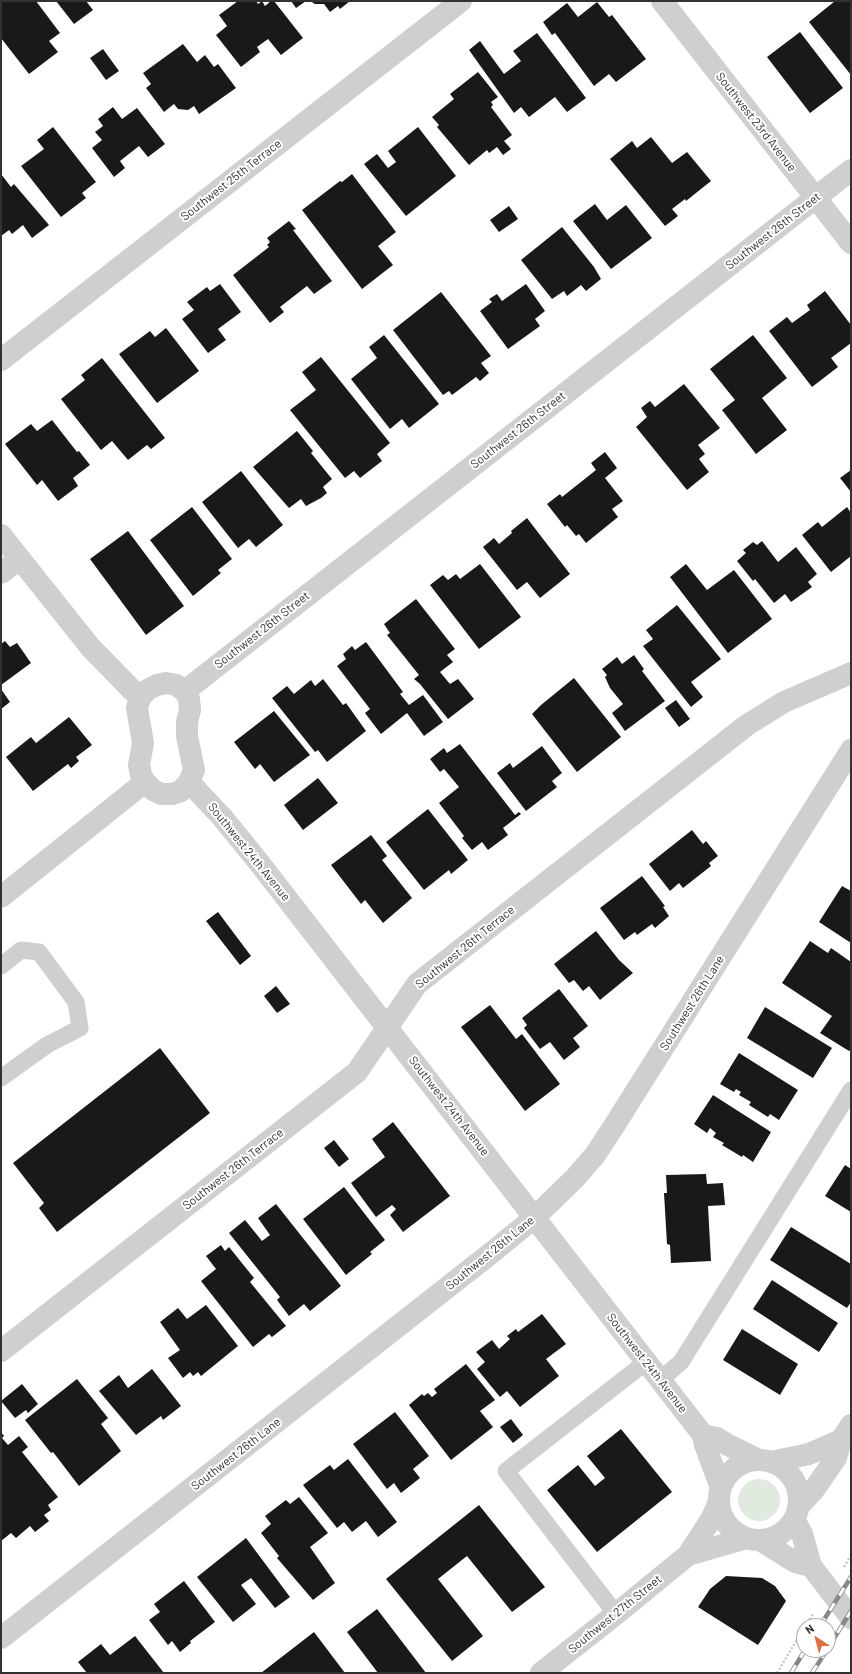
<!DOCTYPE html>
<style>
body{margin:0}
#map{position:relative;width:852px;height:1674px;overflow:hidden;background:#fff;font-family:Barlow,sans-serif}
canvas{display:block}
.frame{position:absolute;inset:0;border:2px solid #323232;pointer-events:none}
.north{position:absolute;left:796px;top:1618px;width:40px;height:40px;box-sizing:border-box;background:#fff;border:1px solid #adadad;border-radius:50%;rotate:324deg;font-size:11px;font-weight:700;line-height:16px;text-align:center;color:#323232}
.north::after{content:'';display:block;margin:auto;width:14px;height:18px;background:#db7142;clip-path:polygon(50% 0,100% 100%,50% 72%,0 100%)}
</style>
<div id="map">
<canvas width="852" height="1674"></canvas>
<div class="frame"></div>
<div class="north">N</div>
</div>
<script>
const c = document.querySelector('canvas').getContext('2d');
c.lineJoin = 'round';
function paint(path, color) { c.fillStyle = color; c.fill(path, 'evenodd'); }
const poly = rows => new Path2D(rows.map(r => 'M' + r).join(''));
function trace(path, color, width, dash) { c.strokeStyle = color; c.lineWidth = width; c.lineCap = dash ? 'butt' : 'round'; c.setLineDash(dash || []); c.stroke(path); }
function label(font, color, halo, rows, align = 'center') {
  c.font = font + ' Barlow,sans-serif'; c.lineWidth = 4; c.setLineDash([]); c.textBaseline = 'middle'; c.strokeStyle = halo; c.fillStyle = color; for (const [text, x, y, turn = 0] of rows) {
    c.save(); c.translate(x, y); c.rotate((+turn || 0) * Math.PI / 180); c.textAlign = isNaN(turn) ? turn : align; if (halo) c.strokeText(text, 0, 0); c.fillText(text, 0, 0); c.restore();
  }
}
paint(poly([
 '738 1500a21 21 0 1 1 42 0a21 21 0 1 1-42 0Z'
]), '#e0eadf');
paint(poly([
 [1,1,36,1,60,33,49,41,58,52,29,74,1,38],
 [56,1,86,1,93,10,74,24],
 [238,1,256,1,258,4,262,1,265,6,271,1,274,1,303,38,281,55,268,39,257,47,260,52,241,67,216,35,227,26,219,15],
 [291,1,306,1,296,8],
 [310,1,350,1,340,9,338,6,330,12,324,4,315,4],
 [835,1,851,1,851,75,809,22],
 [597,2,609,17,612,15,646,59,616,82,609,74,594,86,555,33,552,35,543,22,567,3,578,17],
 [800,32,843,88,810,113,767,57],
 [537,33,586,98,567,112,555,97,529,117,521,107,514,113,469,50,480,41,504,74,521,61,513,51],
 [183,44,197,62,205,55,214,67,218,64,236,88,199,114,194,106,188,110,178,109,174,104,164,112,146,88,151,84,143,73],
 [103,49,119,71,106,80,90,58],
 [478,72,498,97,491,102,493,105,491,107,512,135,504,141,511,149,503,155,497,147,489,153,487,150,469,165,437,127,439,125,432,117,454,99,450,94],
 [113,107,122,119,137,108,165,144,148,157,139,146,120,161,125,168,114,177,92,148,102,140,95,132,103,126,98,119],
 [53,127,96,182,82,193,86,198,61,217,21,166,44,149,37,140],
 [418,127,456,176,406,216,364,164,377,154,388,168,396,162,388,151],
 [651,137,672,163,687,152,711,181,686,201,685,199,672,209,678,216,665,226,610,159,632,141,637,148],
 [1,174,11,187,14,184,49,225,32,238,23,225,12,234,9,230,1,236],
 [352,174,396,232,378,246,393,265,362,289,302,210,340,181,342,182],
 [595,204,607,220,626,205,652,238,611,269,573,221],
 [509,206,518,219,499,232,490,220],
 [289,221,296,229,293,230,332,281,314,294,307,286,280,307,284,312,270,323,233,275,269,247,267,245,270,242,267,238],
 [562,227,594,267,601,279,586,291,581,285,567,296,564,291,552,299,521,260],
 [220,284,241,312,218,329,226,340,208,353,182,319,194,310,187,302,207,287,210,291],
 [526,284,545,311,535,319,540,326,508,349,480,311,492,302,489,299,497,294,502,301],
 [825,291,851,325,851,343,831,358,838,367,812,387,769,331,787,317,792,323,810,310,807,305],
 [441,292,491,356,481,363,489,373,480,381,476,377,452,395,449,391,443,395,393,330],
 [166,328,199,371,157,403,119,354,150,331,155,337],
 [384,335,439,404,409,428,402,419,390,429,351,379,377,358,369,347],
 [753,335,787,378,762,398,787,430,756,454,722,410,735,400,710,369],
 [321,357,390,443,377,454,382,461,360,478,354,471,345,478,290,410,316,390,302,372],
 [102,358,165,438,151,449,147,445,128,460,112,441,101,450,61,399,85,380,81,375],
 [684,384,720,428,698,445,705,454,699,459,709,472,687,490,636,427,647,417,641,408,650,401,655,407],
 [52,420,77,452,79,451,90,465,73,478,78,486,58,501,42,480,37,485,5,444,31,424,37,431],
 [297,431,313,451,311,453,332,479,323,487,327,493,321,498,306,506,301,499,289,508,253,467],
 [605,452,617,468,605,478,623,501,612,509,618,517,586,543,579,534,576,536,567,525,565,527,547,504,560,494,562,497,596,470,591,463],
 [851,470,851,492,840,478],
 [241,471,283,525,256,547,249,539,238,548,202,502],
 [192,507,232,559,218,570,221,573,193,596,150,540],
 [847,507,851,513,851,556,831,572,802,535,818,522,822,527],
 [527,518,570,574,540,598,527,582,517,590,483,547,494,538,499,544,512,533,511,531],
 [128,531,184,606,146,635,90,559],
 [762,541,778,562,796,547,817,574,808,582,812,587,791,602,785,594,774,603,755,579,753,581,737,561,746,553,743,550,753,542,757,545],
 [480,564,521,617,479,649,430,585,443,575,448,580,456,574,460,579],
 [686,564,707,590,734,570,772,619,728,653,670,577],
 [416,599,455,649,447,655,453,662,440,672,450,684,458,679,474,699,448,719,420,684,414,679,419,675,387,635,390,633,384,624],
 [677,605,721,659,691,682,703,697,691,707,643,646,653,639,646,630],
 [5,641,10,647,17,643,31,663,1,685,1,644],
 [366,642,403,692,400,694,409,705,423,695,443,722,424,736,407,713,381,734,365,713,370,709,337,666,346,659,343,654,352,646,355,650],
 [634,655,644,669,642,671,665,701,625,731,612,713,623,704,610,688,605,677,607,675,602,669,617,657,622,664],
 [574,678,621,737,577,772,532,714,541,705],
 [323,679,343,705,346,703,366,731,327,762,318,750,315,752,272,698,287,686,294,694,311,680,315,686],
 [1,689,10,702,1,709],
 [676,700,690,719,679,727,665,708],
 [274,711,310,755,274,782,260,764,255,769,234,742],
 [69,717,92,745,76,757,79,761,71,768,68,764,33,791,6,757,31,737,36,743],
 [460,744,515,815,519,812,521,814,503,828,508,835,488,850,482,842,472,850,462,838,464,836,439,803,459,787,444,769,440,772,430,759,444,748,447,753],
 [542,746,562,773,552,781,557,787,526,811,497,773,510,763,513,768],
 [318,778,338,803,303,830,284,805],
 [428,809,468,860,451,874,449,870,424,890,386,842],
 [692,830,703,844,706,841,718,856,709,863,711,866,683,888,679,883,670,891,649,864],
 [371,835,387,856,382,860,412,898,383,923,365,900,361,904,331,865],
 [642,876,665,906,663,907,669,916,655,928,652,924,637,935,635,932,624,940,600,908],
 [842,886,851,891,851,943,819,922],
 [218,912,251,956,240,965,206,921],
 [596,931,619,960,633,973,600,1000,589,986,583,991,574,980,569,983,554,964],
 [810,941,828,953,831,948,851,962,851,1049,849,1051,820,1033,832,1016,782,983],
 [276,986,290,1004,277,1013,264,996],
 [559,989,588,1026,573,1038,580,1047,564,1060,550,1042,540,1049,524,1028,527,1025,522,1018],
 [490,1005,516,1039,522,1034,560,1084,525,1111,461,1027],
 [765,1007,832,1048,813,1078,747,1038],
 [160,1048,210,1113,57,1232,39,1208,44,1203,13,1163],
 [739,1053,798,1090,779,1120,770,1114,768,1117,749,1105,751,1102,739,1095,741,1092,736,1089,734,1092,720,1084],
 [713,1095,771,1132,753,1162,743,1155,742,1157,722,1145,724,1143,713,1137,716,1133,710,1128,707,1133,694,1124],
 [393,1122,450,1196,403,1232,390,1215,396,1209,392,1205,376,1217,351,1183,385,1157,372,1139],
 [334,1140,349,1159,339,1167,324,1148],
 [845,1165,851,1169,851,1212,825,1196],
 [706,1174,707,1184,723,1183,725,1205,708,1206,711,1261,671,1263,670,1245,667,1244,664,1193,667,1193,666,1175],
 [344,1187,385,1240,370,1252,372,1254,346,1275,303,1219],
 [276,1204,341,1286,310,1311,304,1304,289,1316,277,1300,280,1297,229,1233,245,1220,262,1241,270,1235,258,1218],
 [791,1227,851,1264,851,1302,847,1308,770,1260],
 [221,1245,225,1251,229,1247,254,1278,250,1282,286,1326,272,1337,269,1334,253,1347,201,1281,216,1269,206,1256],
 [772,1280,838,1323,819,1352,753,1309],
 [206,1305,238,1346,201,1376,198,1372,193,1376,190,1372,183,1378,168,1358,180,1350,160,1322,178,1308,187,1319],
 [542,1314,566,1344,546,1359,559,1376,520,1407,507,1391,500,1397,477,1369,485,1362,476,1352,492,1340,499,1349,510,1339,507,1336,516,1329,518,1332],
 [742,1329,798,1364,780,1395,723,1360],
 [466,1364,495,1400,480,1411,493,1427,451,1460,409,1405,422,1394,424,1396,428,1393,432,1397,437,1393,434,1389],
 [152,1369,181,1406,163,1420,161,1416,136,1435,99,1391,119,1375,128,1388],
 [77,1379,108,1418,101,1424,121,1451,79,1486,53,1452,51,1453,25,1420],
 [22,1384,38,1404,28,1413,26,1410,15,1418,1,1401],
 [395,1412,429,1456,413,1469,420,1478,401,1493,394,1483,387,1489,353,1444],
 [511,1419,523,1435,513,1443,500,1427],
 [621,1429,672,1492,597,1552,547,1490,578,1465,595,1486,605,1478,587,1456],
 [1,1432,4,1436,2,1438,8,1445,19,1436,28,1447,22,1452,58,1497,48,1505,51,1510,44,1515,49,1521,35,1532,30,1526,16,1538,11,1533,1,1541],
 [348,1459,397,1522,378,1537,366,1521,352,1532,344,1522,337,1528,303,1485,330,1465,334,1470],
 [299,1497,328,1533,310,1547,335,1583,313,1600,277,1558,279,1556,261,1533,271,1524,265,1516,286,1500,290,1504],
 [479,1505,545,1587,512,1612,467,1556,438,1579,483,1636,452,1661,386,1579],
 [246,1538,290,1597,275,1608,251,1578,241,1585,256,1604,233,1622,197,1577],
 [726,1576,762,1578,775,1586,786,1601,758,1645,698,1607,710,1589],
 [184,1581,215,1622,190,1641,191,1643,180,1652,172,1641,168,1645,149,1620,160,1612,154,1604],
 [377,1609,426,1673,378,1673,347,1632],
 [314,1632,345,1673,261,1673],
 [135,1636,164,1673,87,1673,78,1662,101,1644,110,1655]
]), '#191919');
trace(poly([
 [844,1567,851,1555],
 [805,1626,814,1613],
 [777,1673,804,1628]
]), '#c9c9c9', 2.5, [2, 2]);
trace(poly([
 [1,966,21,950,39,952,76,1002,80,1028,47,1045,1,1078],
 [660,1380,681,1362,851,1090],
 [616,1614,506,1471,646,1362]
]), '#cfcfcf', 17);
trace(poly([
 [662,1,851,243],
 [1,360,461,1],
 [1,535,91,648,140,698],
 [1,573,20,559],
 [166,683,176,685,185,691,189,699,190,710,187,722,187,736,194,770,189,782,181,791,172,794,161,794,153,790,145,782,141,775,139,765,143,743,137,708,140,698,147,690,157,685,166,683],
 [185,691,851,170],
 [189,782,222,817,257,860,703,1435,705,1445,721,1488],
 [1,897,145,782],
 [1,1351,357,1072,417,984,747,725,784,702,851,673],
 [703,1435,717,1438,728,1445,759,1460],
 '719 1500a40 40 0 1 1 80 0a40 40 0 1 1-80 0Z',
 [771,1462,809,1454,841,1440],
 [798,1507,813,1491,836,1458,841,1440,851,1425],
 [794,1519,802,1534,811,1566,851,1618],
 [760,1540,795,1562,811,1566],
 [688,1555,747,1538],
 [1,1638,495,1250,535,1217,575,1178,595,1155,614,1126,851,750],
 [541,1673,616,1614,688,1555,712,1518,719,1501]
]), '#cfcfcf', 22);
const rail = poly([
 [820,1626,851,1577],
 [828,1648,851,1611],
 [791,1673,805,1650],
 [812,1673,827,1650]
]);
trace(rail, '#878787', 4.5);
trace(rail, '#fff', 3, [9]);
label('12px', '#323232', '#fff', [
 ["Southwest 23rd Avenue",756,122,52],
 ["Southwest 25th Terrace",231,180,-38],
 ["Southwest 26th Street",773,231,-38],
 ["Southwest 26th Street",518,430,-38],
 ["Southwest 26th Street",262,630,-38],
 ["Southwest 24th Avenue",249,852,51],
 ["Southwest 26th Terrace",465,947,-39],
 ["Southwest 26th Lane",692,1003,-58],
 ["Southwest 24th Avenue",449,1106,52],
 ["Southwest 26th Terrace",233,1169,-38],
 ["Southwest 26th Lane",490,1253,-39],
 ["Southwest 24th Avenue",647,1363,52],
 ["Southwest 26th Lane",236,1454,-38],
 ["Southwest 27th Street",615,1614,-39]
]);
</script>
